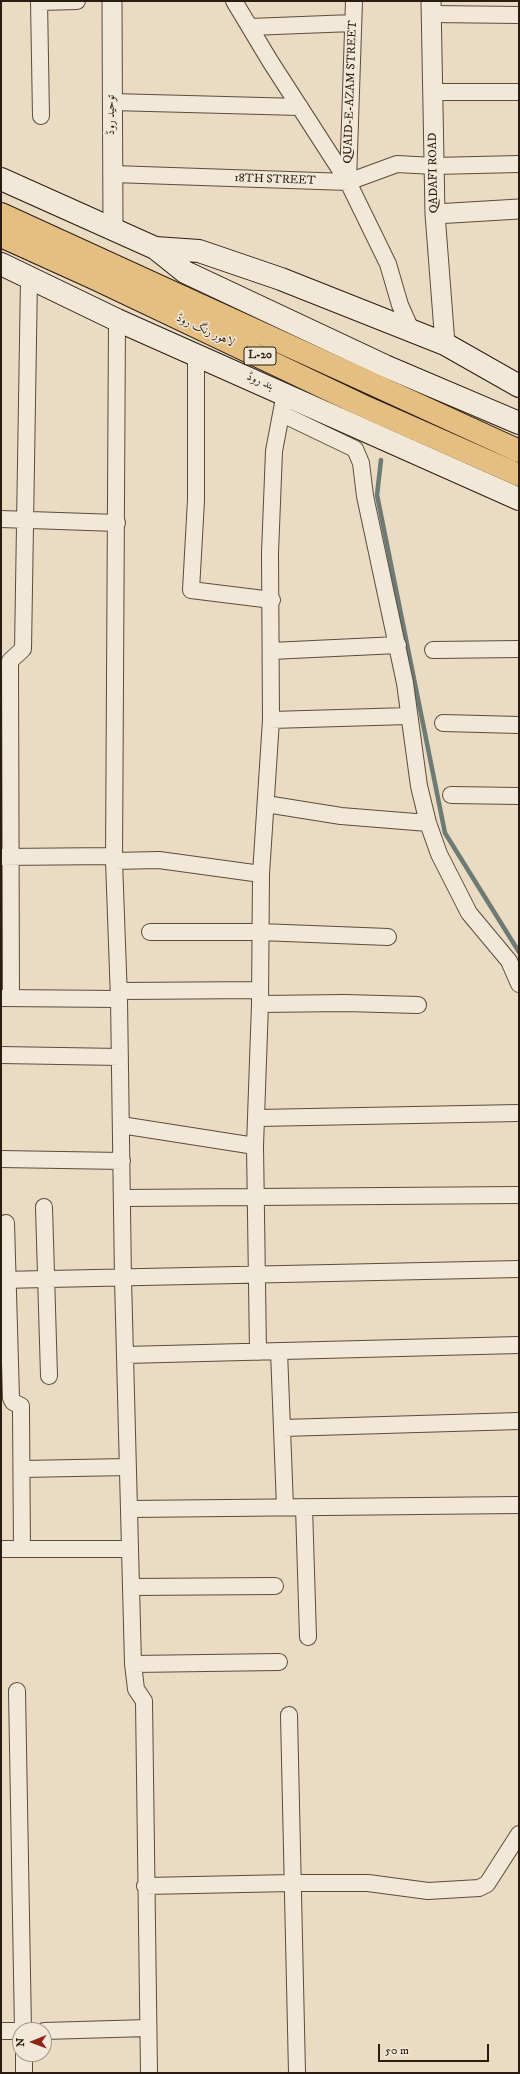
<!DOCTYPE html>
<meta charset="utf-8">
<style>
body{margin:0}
#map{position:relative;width:520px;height:2074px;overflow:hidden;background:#eadbc2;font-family:"IM FELL DW Pica",serif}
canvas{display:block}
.frame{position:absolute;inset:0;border:2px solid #2b1c12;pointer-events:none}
.north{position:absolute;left:12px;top:2022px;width:40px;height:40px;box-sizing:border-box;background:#f1e8d7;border:1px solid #a29688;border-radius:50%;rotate:269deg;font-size:11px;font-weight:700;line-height:16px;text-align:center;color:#2b1c12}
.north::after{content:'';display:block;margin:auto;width:14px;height:18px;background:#8f2418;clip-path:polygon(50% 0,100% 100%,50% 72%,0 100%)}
.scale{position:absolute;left:378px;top:2044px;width:111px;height:18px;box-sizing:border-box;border:2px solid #2b1c12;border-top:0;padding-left:5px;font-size:12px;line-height:14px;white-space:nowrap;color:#2b1c12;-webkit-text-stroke:3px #f1e8d7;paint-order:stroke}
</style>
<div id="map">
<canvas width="520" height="2074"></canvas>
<div class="frame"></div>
<div class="north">N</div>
<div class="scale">50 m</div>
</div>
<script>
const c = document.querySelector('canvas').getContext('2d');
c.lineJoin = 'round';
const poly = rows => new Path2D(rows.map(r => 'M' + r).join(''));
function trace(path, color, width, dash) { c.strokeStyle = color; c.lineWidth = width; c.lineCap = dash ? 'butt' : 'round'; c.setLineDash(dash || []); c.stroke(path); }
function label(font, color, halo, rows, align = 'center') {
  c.font = font + ' "IM FELL DW Pica",Amiri,serif'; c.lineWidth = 3; c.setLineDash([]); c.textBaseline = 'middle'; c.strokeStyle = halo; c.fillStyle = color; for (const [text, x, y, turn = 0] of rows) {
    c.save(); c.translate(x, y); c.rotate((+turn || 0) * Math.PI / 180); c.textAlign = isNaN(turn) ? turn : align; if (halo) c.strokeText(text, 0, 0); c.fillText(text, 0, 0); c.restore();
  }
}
trace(poly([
 [381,460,377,495,445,833,519,952]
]), '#6c7b75', 4.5);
const minor = poly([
 [39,1,41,116],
 [234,1,270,61,348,182,388,264,400,305,412,332],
 [40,2,77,1],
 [431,14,519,15],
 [250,27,353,23],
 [432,92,519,92],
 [112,102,300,107],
 [113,174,348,182,397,164,434,166,519,164],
 [348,182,354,1],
 [117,320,114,861,119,999,123,1279,133,1664,136,1689,144,1701,149,2073],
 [196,355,196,500,191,590,272,600],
 [282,414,355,449,361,463,365,496,405,683,419,786,428,823,439,854,469,913,509,961,519,984],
 [1,519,117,523],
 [433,650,519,649],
 [271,651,398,645],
 [271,720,409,716],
 [443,723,519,725],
 [451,795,519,796],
 [266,804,341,816,428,823],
 [1,857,114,856],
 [114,861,159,860,261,874],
 [150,932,260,932,388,937],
 [119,991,260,990],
 [1,998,119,999],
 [11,998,10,661,23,649,29,278],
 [260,1004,345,1003,418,1005],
 [1,1055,120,1057],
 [257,1118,519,1113],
 [121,1125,255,1146],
 [1,1159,122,1161],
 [122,1198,519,1195],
 [44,1207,49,1376],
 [6,1223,11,1398,13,1402,21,1406,21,1411,22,1549],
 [1,1280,519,1269],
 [279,1351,285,1507],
 [258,1352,255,1146,260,1004,261,874,271,720,270,553,274,451,285,393],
 [125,1355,519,1345],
 [283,1428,519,1421],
 [22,1469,128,1467],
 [304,1507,308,1637],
 [129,1509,519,1505],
 [1,1549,130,1549],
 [131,1587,275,1586],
 [133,1664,279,1662],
 [17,1691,23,2030],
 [289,1715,297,2073],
 [145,1886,292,1883,368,1883,428,1891,479,1888,487,1884,519,1834],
 [1,2031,20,2031],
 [44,2031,148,2028],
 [24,2054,24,2073]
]);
const tertiary = poly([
 [112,1,113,229],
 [431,1,435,214,445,344],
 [435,214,519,209]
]);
const secondary = poly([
 [1,179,155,248,185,272,385,366,519,423],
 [155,248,199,251,281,279,445,344,519,386],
 [1,264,117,320,519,499]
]);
const motorway = poly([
 [1,214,519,451],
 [1,236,96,279,361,405,519,475]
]);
trace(minor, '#5b4c3e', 18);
trace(tertiary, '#5b4c3e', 21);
trace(secondary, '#2b1c12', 24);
trace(motorway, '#2b1c12', 24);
trace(minor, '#f1e8d7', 16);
trace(tertiary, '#f1e8d7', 19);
trace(secondary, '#f1e8d7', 22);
trace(motorway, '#e5be81', 22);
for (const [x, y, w] of [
 [260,356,32]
]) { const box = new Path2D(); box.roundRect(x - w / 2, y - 9, w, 18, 3); c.fillStyle = '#f1e8d7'; c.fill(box); trace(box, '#2b1c12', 1); }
label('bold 11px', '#2b1c12', null, [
 ["L-20",260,356]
]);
label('12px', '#2b1c12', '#f1e8d7', [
 ["QUAID-E-AZAM STREET",351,92,-88],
 ["توحید روڈ",112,115,-90],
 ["QADAFI ROAD",434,173,-91],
 ["18TH STREET",275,180,2],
 ["لاہور رنگ روڈ",205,331,25],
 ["بند روڈ",260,382,23]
]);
</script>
